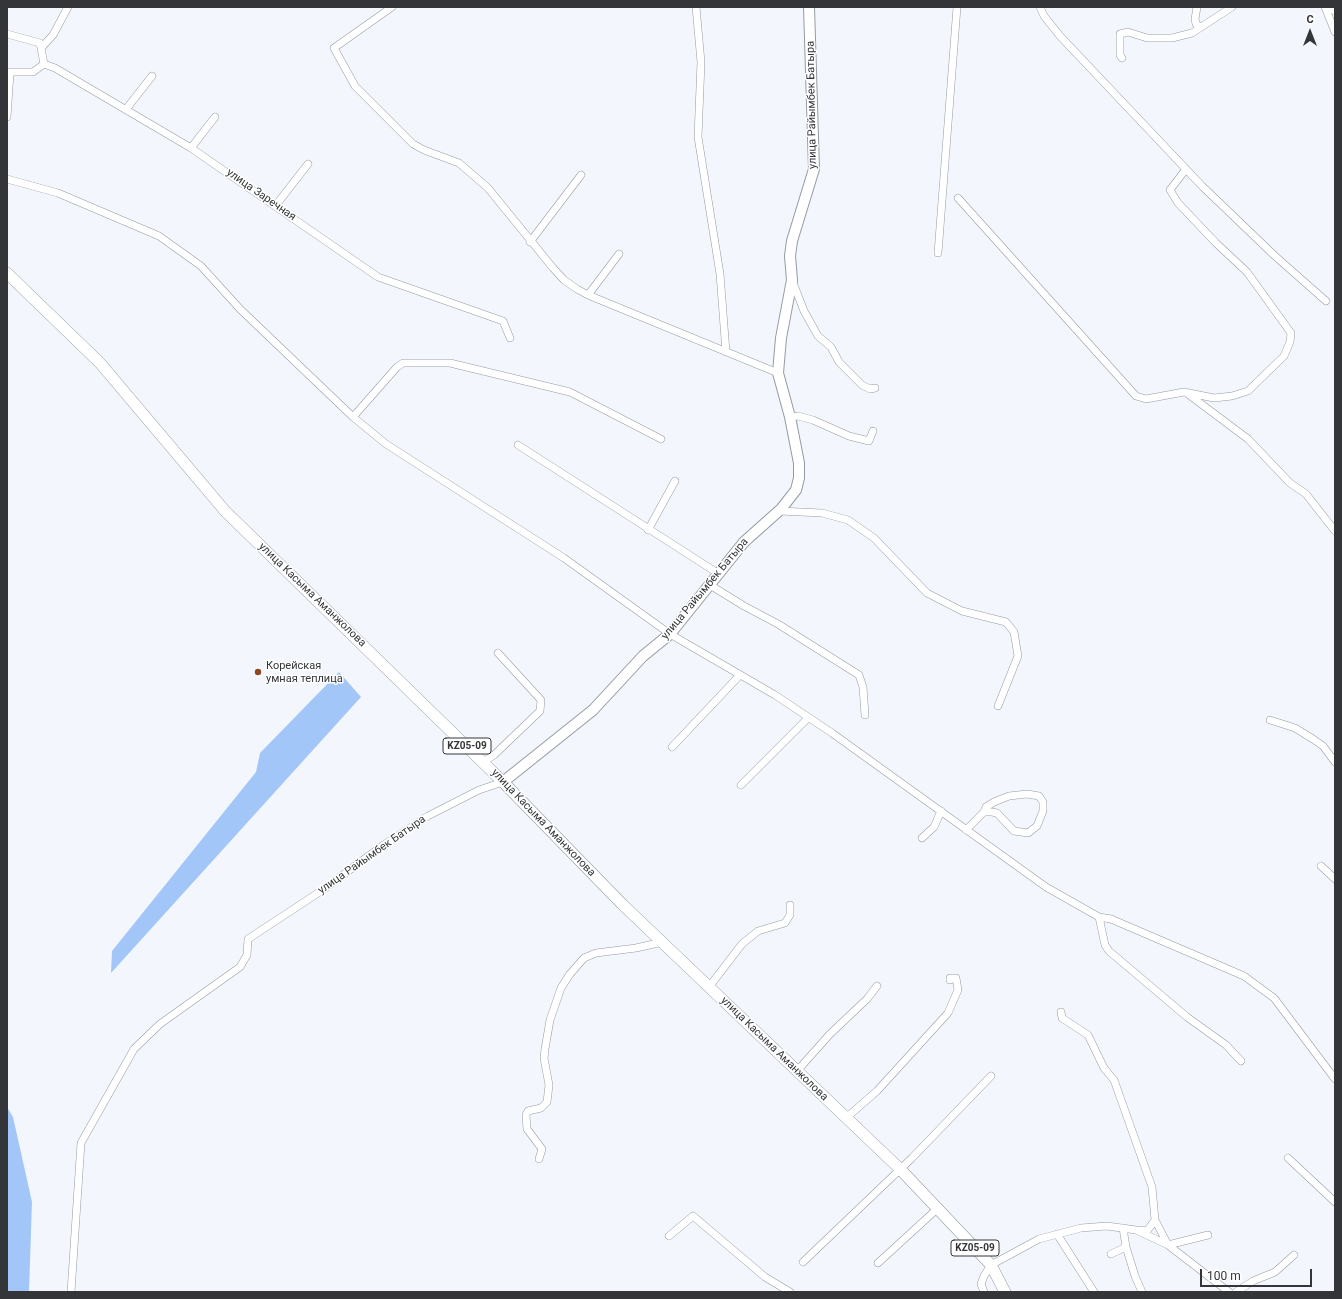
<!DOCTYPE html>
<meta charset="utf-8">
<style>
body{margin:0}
#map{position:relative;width:1342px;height:1299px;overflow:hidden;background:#f3f7fd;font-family:Roboto,sans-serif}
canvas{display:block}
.frame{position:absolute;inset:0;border:8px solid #333539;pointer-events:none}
.north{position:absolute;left:1290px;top:12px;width:40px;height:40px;-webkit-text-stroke:3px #fff;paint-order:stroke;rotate:0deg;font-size:11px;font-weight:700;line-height:16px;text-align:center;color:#333539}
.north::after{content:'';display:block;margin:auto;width:14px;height:18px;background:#333539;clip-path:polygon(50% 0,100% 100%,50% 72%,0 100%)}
.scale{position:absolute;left:1200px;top:1269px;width:112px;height:18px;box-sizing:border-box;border:2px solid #333539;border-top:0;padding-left:5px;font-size:12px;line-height:14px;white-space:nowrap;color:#333539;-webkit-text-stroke:3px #fff;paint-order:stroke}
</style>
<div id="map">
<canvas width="1342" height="1299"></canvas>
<div class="frame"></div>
<div class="north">С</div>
<div class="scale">100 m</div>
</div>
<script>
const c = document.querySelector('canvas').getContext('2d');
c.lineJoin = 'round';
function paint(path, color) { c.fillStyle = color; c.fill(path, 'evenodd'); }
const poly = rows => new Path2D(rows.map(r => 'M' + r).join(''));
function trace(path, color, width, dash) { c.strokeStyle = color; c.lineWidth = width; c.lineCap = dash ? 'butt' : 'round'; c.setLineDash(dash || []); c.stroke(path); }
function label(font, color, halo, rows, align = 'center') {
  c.font = font + ' Roboto,sans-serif'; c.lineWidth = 3; c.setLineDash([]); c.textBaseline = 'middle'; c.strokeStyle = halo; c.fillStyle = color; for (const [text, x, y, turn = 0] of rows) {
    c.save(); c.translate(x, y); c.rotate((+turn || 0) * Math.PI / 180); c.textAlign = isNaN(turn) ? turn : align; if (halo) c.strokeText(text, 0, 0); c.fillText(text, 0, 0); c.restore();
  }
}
paint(poly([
 [339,672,361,697,111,973,112,951,256,772,260,753],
 [7,1107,13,1117,32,1202,29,1292,7,1292]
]), '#a3c6f9');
const street = poly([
 [392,7,334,48,355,86,413,144,424,150,459,163,488,188,553,268,564,280,577,289,588,295,778,373],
 [696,7,701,62,698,137,720,274,726,352],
 [1040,7,1044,16,1060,36,1202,186,1275,256,1326,301],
 [1197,7,1195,19,1196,24,1201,27],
 [1325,7,1335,32],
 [1327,7,1335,11],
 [7,34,40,43,44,64],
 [42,47,53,35,68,7],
 [1122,58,1120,55,1120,34,1128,32,1147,38,1172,38,1192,33,1232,7],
 [7,72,33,72,44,64,55,68,191,148,378,277,503,321,510,338],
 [127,108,152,76],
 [7,117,10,73],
 [191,148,215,117],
 [7,179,58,193,159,236,201,266,240,309,353,417,386,444,564,558,670,634,775,695,832,733,1046,887,1099,917,1111,919,1244,976,1274,998,1335,1079],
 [958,198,1136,396,1146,399,1184,392,1214,398,1232,396,1248,391,1284,356,1290,342,1291,333,1247,272,1216,243,1178,203,1170,190,1186,169],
 [276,205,308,164],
 [530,242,581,175],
 [938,253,957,7],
 [792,280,804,311,818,336,831,347,839,362,862,385,870,389,875,388],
 [588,295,619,254],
 [1188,394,1248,439,1290,483,1306,494,1335,531],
 [353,417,397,367,403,363,450,363,570,392,661,439],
 [790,417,798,416,813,420,849,436,869,441,873,431],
 [518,445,719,574],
 [779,511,822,513,848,520,874,538,927,593,962,611,1006,622,1014,632,1018,656,998,706],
 [648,530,675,481],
 [710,585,744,606,778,624,859,675,863,687,865,715],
 [1270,720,1295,728,1313,739,1323,746,1335,762],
 [672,747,740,675],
 [483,762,494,755,540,711,541,700,498,653],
 [741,785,808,718],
 [966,830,984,812,992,812,997,813,1014,831,1028,833,1037,826,1043,811,1043,802,1039,796,1027,794,1009,796,994,802,986,807,984,812],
 [922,838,934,827,941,811],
 [1321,866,1335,879],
 [1099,917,1105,945,1109,951,1187,1017,1226,1045,1241,1061],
 [709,987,742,944,758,931,785,923,790,915,790,905],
 [1061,1012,1062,1018,1088,1035,1104,1068,1114,1080,1152,1187,1155,1220,1168,1245,1208,1235],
 [797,1071,830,1034,867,999,877,986],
 [846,1118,877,1091,948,1013,958,990,956,978,950,978,950,980],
 [1288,1158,1335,1202],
 [539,1159,542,1149,527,1129,526,1115,528,1111,541,1108,547,1102,549,1085,544,1058,545,1049,550,1020,561,988,570,974,584,958,596,953,636,948,663,942],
 [1123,1228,1126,1247,1135,1276,1142,1292],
 [1140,1230,1147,1231,1155,1220],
 [1057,1234,1094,1292],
 [669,1236,693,1216,765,1277,790,1292],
 [1111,1254,1126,1247],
 [803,1262,912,1158,991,1076],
 [878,1263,937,1209],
 [71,1292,81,1143,134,1049,160,1024,240,967,247,955,248,939,324,889,382,846,428,816,479,790,503,782],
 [984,1292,981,1284,984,1276,991,1265,1039,1239,1081,1228,1107,1226,1136,1230,1168,1245,1229,1292],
 [1236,1292,1253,1281,1275,1272,1294,1255]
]);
const secondary = poly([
 [503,782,593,710,643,656,670,634,744,542,781,509,796,490,799,478,799,463,790,417,778,373,781,338,792,280,790,256,792,241,814,169,809,7]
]);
const primary = poly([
 [7,273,100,363,225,511,503,782,622,904,900,1169,991,1265,1005,1292]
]);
trace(street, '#949aa3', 8);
trace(secondary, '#949aa3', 12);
trace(primary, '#949aa3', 12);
trace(street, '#fff', 7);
trace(secondary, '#fff', 10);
trace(primary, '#fff', 11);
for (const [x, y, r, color] of [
 [258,672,4,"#8e4920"]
]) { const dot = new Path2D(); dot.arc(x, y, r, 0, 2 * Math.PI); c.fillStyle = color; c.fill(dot); trace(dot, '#fff', 1.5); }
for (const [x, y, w] of [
 [467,746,48],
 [975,1248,48]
]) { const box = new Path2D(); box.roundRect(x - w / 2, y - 8, w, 16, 3); c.fillStyle = '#fff'; c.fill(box); trace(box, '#333539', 1); }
label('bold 10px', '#333539', null, [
 ["KZ05-09",467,746],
 ["KZ05-09",975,1248]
]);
label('11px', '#333539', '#fff', [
 ["улица Райымбек Батыра",812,105,-91],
 ["улица Заречная",261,195,35],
 ["улица Райымбек Батыра",705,589,-50],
 ["улица Касыма Аманжолова",312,595,44],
 ["улица Касыма Аманжолова",543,823,46],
 ["улица Райымбек Батыра",372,855,-35],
 ["улица Касыма Аманжолова",774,1049,44]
]);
label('11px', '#333539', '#fff', [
 ["Корейская",266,666],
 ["умная теплица",266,679]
], 'left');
</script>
